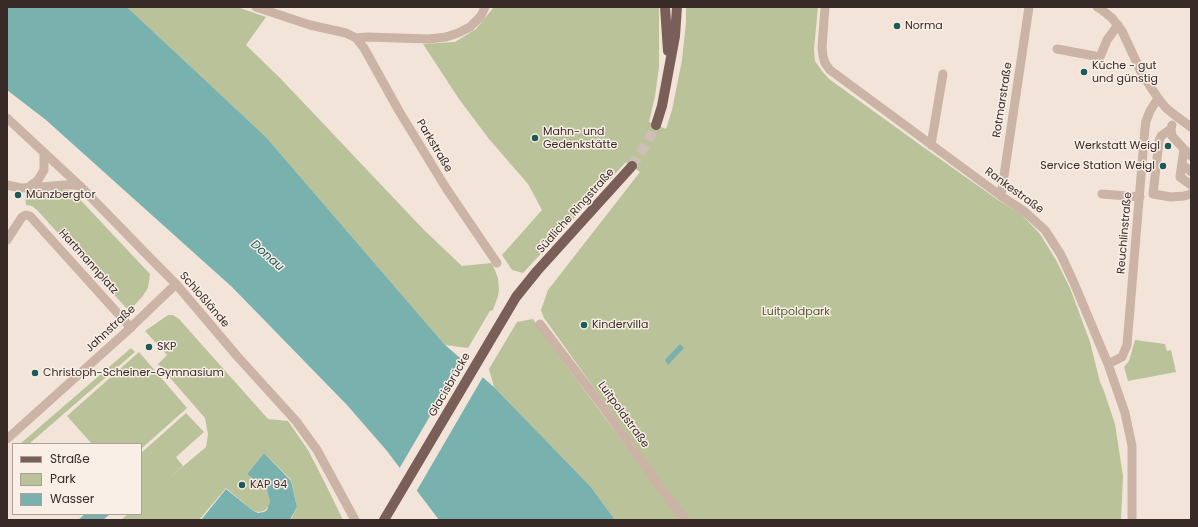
<!DOCTYPE html>
<meta charset="utf-8">
<style>
body{margin:0}
#map{position:relative;width:1198px;height:527px;overflow:hidden;background:#f3e4da;font-family:Poppins,sans-serif}
canvas{display:block}
.frame{position:absolute;inset:0;border:8px solid #372a27;pointer-events:none}
.legend{position:absolute;left:12px;top:443px;width:130px;height:72px;box-sizing:border-box;background:#faefe6;border:1px solid #aca09a;margin:0;padding:5px 7px;list-style:none;font-size:12px;color:#372a27}
.legend li{display:flex;align-items:center;gap:8px;height:20px}
.legend b{width:20px;border:1px solid #aca09a}
</style>
<div id="map">
<canvas width="1198" height="527"></canvas>
<div class="frame"></div>
<ul class="legend">
<li><b style="height:5px;background:#795f57"></b>Straße</li>
<li><b style="height:11px;background:#b9c299"></b>Park</li>
<li><b style="height:11px;background:#78b1ad"></b>Wasser</li>
</ul>
</div>
<script>
const c = document.querySelector('canvas').getContext('2d');
c.lineJoin = 'round';
function paint(path, color) { c.fillStyle = color; c.fill(path, 'evenodd'); }
const poly = rows => new Path2D(rows.map(r => 'M' + r).join(''));
function trace(path, color, width, dash) { c.strokeStyle = color; c.lineWidth = width; c.lineCap = dash ? 'butt' : 'round'; c.setLineDash(dash || []); c.stroke(path); }
function label(font, color, halo, rows, align = 'center') {
  c.font = font + ' Poppins,sans-serif'; c.lineWidth = 3; c.setLineDash([]); c.textBaseline = 'middle'; c.strokeStyle = halo; c.fillStyle = color; for (const [text, x, y, turn = 0] of rows) {
    c.save(); c.translate(x, y); c.rotate((+turn || 0) * Math.PI / 180); c.textAlign = isNaN(turn) ? turn : align; if (halo) c.strokeText(text, 0, 0); c.fillText(text, 0, 0); c.restore();
  }
}
paint(poly([
 [127,7,237,7,266,17,246,45,281,79,423,229,462,266,492,263,498,278,499,290,498,296,493,310,490,311,468,348,445,345,266,137],
 [494,7,659,7,659,67,655,96,649,122,666,129,672,110,682,60,686,22,686,7,818,7,814,49,815,61,822,71,829,79,926,149,998,200,1021,214,1040,234,1056,260,1070,288,1090,342,1100,382,1104,391,1115,424,1123,476,1121,520,689,520,544,318,541,310,548,290,640,172,626,162,523,273,512,270,502,255,542,210,528,184,489,139,459,99,423,44,455,42,476,29],
 [60,189,72,191,150,274,148,288,142,297,129,311,37,210,32,206,26,205,25,193],
 [168,315,173,315,179,319,268,419,288,421,308,450,325,483,343,520,291,520,297,507,291,480,264,453,247,474,267,490,270,502,269,506,264,511,258,512,252,510,226,488,199,520,121,520,128,514,141,514,141,453,186,413,204,432,176,457,183,466,167,480,206,447,208,434,205,418,158,364,167,355,145,331],
 [533,319,559,356,681,520,615,520,591,487,494,387,489,369,517,322],
 [1135,340,1165,344,1167,351,1171,350,1176,372,1128,381,1124,367,1129,361],
 [131,348,135,352,29,444,20,444],
 [139,352,187,408,141,449,141,444,92,444,67,416]
]), '#b9c299');
paint(poly([
 [7,7,127,7,266,137,445,345,494,387,591,487,615,520,439,520,387,451,347,405,232,287,46,120,7,90],
 [680,344,684,348,668,365,665,360],
 [264,453,291,481,297,507,290,520,201,520,226,489,252,510,258,513,264,512,267,510,270,502,267,490,247,474],
 [85,514,110,514,103,520,78,520]
]), '#78b1ad');
paint(poly([
 [464,358,484,375,416,492,399,469]
]), '#f3e4da');
trace(poly([
 [632,166,645,146,656,125]
]), '#cdbfb6', 10, [10, 5]);
trace(poly([
 [256,7,310,25,346,33,356,38,364,48,399,111,446,188,497,263],
 [825,7,822,48,823,56,825,63,830,70,1001,196,1024,211,1045,230,1061,255,1074,283,1108,364,1125,413,1132,446,1132,520],
 [1097,7,1102,10,1112,18,1122,31,1142,74,1158,98,1166,108,1176,116,1191,127],
 [356,38,367,37,429,39,446,37,458,33,470,27,481,16,485,7],
 [1057,49,1100,57,1107,40,1118,25],
 [7,118,80,186,157,265,176,284,237,356,296,421,317,450,355,520],
 [1172,125,1171,129,1172,136,1184,149,1191,156],
 [1171,129,1161,136,1159,141,1153,194,1171,197,1184,196,1191,194],
 [931,145,943,74],
 [1184,149,1180,177,1191,185],
 [1182,164,1191,172],
 [7,185,21,188,41,187,64,185,74,185,80,186],
 [29,187,38,180,44,170,44,153],
 [1102,194,1140,197],
 [1001,196,1029,7],
 [7,240,22,217,26,215,30,216,131,328],
 [540,324,603,407,669,499,685,520],
 [1108,364,1122,357,1127,345,1145,128,1146,121,1150,111,1158,98],
 [7,439,126,332,176,284]
]), '#cbb3a5', 9);
trace(poly([
 [665,7,668,51],
 [656,125,662,106,675,36,677,7],
 [384,520,516,297,537,271,632,166]
]), '#795f57', 10);
for (const [x, y, r, color] of [
 [897,26,4,"#1b5a57"],
 [1084,72,4,"#1b5a57"],
 [535,138,4,"#1b5a57"],
 [1168,146,4,"#1b5a57"],
 [1163,166,4,"#1b5a57"],
 [18,195,4,"#1b5a57"],
 [584,325,4,"#1b5a57"],
 [149,347,4,"#1b5a57"],
 [35,373,4,"#1b5a57"],
 [242,485,4,"#1b5a57"]
]) { const dot = new Path2D(); dot.arc(x, y, r, 0, 2 * Math.PI); c.fillStyle = color; c.fill(dot); trace(dot, '#faefe6', 1.5); }
label('11px', '#372a27', '#faefe6', [
 ["Norma",905,26],
 ["Küche - gut",1092,66],
 ["und günstig",1092,79],
 ["Mahn- und",543,132],
 ["Gedenkstätte",543,145],
 ["Werkstatt Weigl",1160,146,"right"],
 ["Service Station Weigl",1155,166,"right"],
 ["Münzbergtor",26,195],
 ["Kindervilla",592,325],
 ["SKP",157,347],
 ["Christoph-Scheiner-Gymnasium",43,373],
 ["KAP 94",250,485]
], 'left');
label('11px', '#372a27', '#faefe6', [
 ["Rotmarstraße",1003,100,-81],
 ["Parkstraße",434,146,59],
 ["Rankestraße",1014,191,36],
 ["Südliche Ringstraße",576,211,-48],
 ["Reuchlinstraße",1125,233,-85],
 ["Hartmannplatz",88,262,48],
 ["Schloßlände",204,300,49],
 ["Jahnstraße",111,329,-43],
 ["Glacisbrücke",450,385,-60],
 ["Luitpoldstraße",623,415,54]
]);
label('11px', '#4b5629', '#faefe6', [
 ["Luitpoldpark",796,312]
]);
label('italic 12px', '#1b5a57', '#faefe6', [
 ["Donau",267,256,42]
]);
</script>
